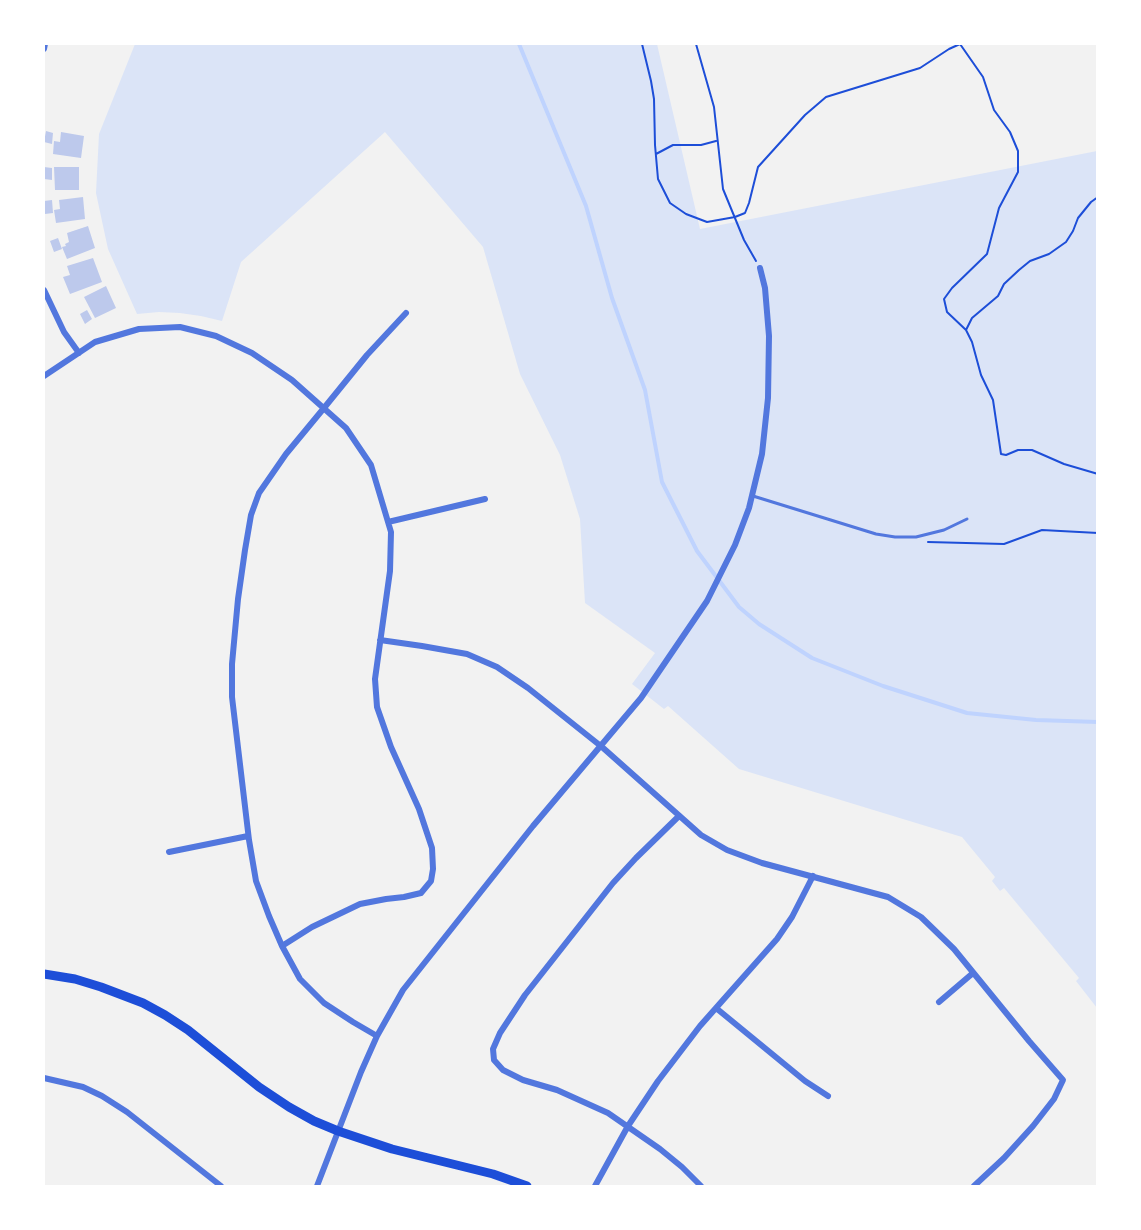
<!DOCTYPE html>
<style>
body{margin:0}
#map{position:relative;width:1141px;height:1230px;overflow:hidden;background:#f2f2f2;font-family:Ubuntu,sans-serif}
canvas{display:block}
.frame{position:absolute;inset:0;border:45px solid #fff;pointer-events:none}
</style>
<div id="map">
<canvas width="1141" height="1230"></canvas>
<div class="frame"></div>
</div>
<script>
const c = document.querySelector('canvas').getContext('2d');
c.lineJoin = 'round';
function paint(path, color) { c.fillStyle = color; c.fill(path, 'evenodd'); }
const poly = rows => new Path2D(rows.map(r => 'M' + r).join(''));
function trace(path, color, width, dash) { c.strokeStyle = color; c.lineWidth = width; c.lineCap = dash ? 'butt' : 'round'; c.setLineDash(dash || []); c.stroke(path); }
paint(poly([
 [135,44,657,44,700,229,1097,151,1097,1008,1076,981,1079,978,1004,888,1000,891,992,881,995,877,962,837,739,769,668,706,664,709,632,684,655,653,585,603,580,519,560,455,520,374,483,247,385,132,241,262,222,321,201,316,180,313,159,312,137,314,108,249,96,193,99,134]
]), '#dbe4f7');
trace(poly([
 [519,44,586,206,612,298,645,390,662,482,697,551,739,607,759,624,812,658,883,686,967,713,1036,720,1098,722]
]), '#bfd3fe', 4);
paint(poly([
 [46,131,53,133,52,144,44,142],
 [61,132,84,136,81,158,53,154,54,141,60,142],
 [44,167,52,168,52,180,44,179],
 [54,167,79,167,79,190,55,190],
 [83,197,85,219,56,223,54,210,60,209,59,200],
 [52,200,53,213,45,214,44,201],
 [88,226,95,248,67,259,62,247,66,246,65,244,69,242,67,233],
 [58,238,62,249,54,252,50,241],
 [93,258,102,282,70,294,63,277,70,275,67,266],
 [106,286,116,308,95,318,84,297],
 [87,310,92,319,85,324,80,314]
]), '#bdc9ec');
trace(poly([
 [642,44,651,81,654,99,655,145,658,179,670,203,686,214,707,222,735,217,745,213,749,203,758,167,805,115,826,97,920,68,949,49,960,44,983,77,994,110,1010,132,1018,151,1018,172,999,208,987,254,952,288,944,299,947,312,966,330],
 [696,44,714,107,723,189,744,240,756,261],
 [656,154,673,145,701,145,716,141],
 [1098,197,1091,202,1078,218,1073,231,1066,242,1049,254,1030,261,1019,270,1004,284,998,296,972,318,966,330,972,342,981,375,993,400,1001,454,1006,455,1018,450,1032,450,1064,464,1098,474],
 [928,542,1004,544,1042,530,1098,533]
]), '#1d4ed8', 2);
trace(poly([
 [753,496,876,534,895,537,916,537,944,530,967,519]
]), '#5277de', 3);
trace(poly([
 [44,49,45,44],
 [44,290,64,332,79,353],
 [44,376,95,342,139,329,180,327,216,336,252,353,292,380,346,428,371,465,391,532,390,571,375,679,377,707,391,747,419,809,432,848,433,869,431,881,421,893,404,897,386,899,360,904,312,927,282,946],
 [388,522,485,499],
 [380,640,422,646,467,654,497,667,528,688,602,747,701,835,727,850,762,863,888,897,921,917,954,949,1029,1041,1063,1080,1054,1099,1033,1126,1004,1158,974,1186],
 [679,816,636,858,613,883,525,995,500,1033,493,1049,494,1060,503,1070,523,1080,557,1090,608,1113,660,1149,682,1167,701,1186],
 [169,852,248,836],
 [939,1002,973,973],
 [716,1008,805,1081,828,1096],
 [377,1036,353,1022,324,1003,300,979,282,946,269,916,256,881,249,840,232,697,232,664,238,599,245,550,251,515,259,493,286,454,324,408,367,355,406,313],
 [44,1078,83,1087,102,1096,127,1112,221,1186],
 [317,1186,361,1072,377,1036,403,990,533,826,641,698,707,601,735,545,749,508,762,454,768,398,769,336,765,288,760,268],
 [595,1186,628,1126,658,1081,700,1026,777,939,792,917,813,876]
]), '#5277de', 6);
trace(poly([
 [44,974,75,979,101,987,143,1003,165,1015,188,1030,259,1087,289,1107,314,1121,338,1131,392,1149,493,1174,527,1186]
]), '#1d4ed8', 9);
</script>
